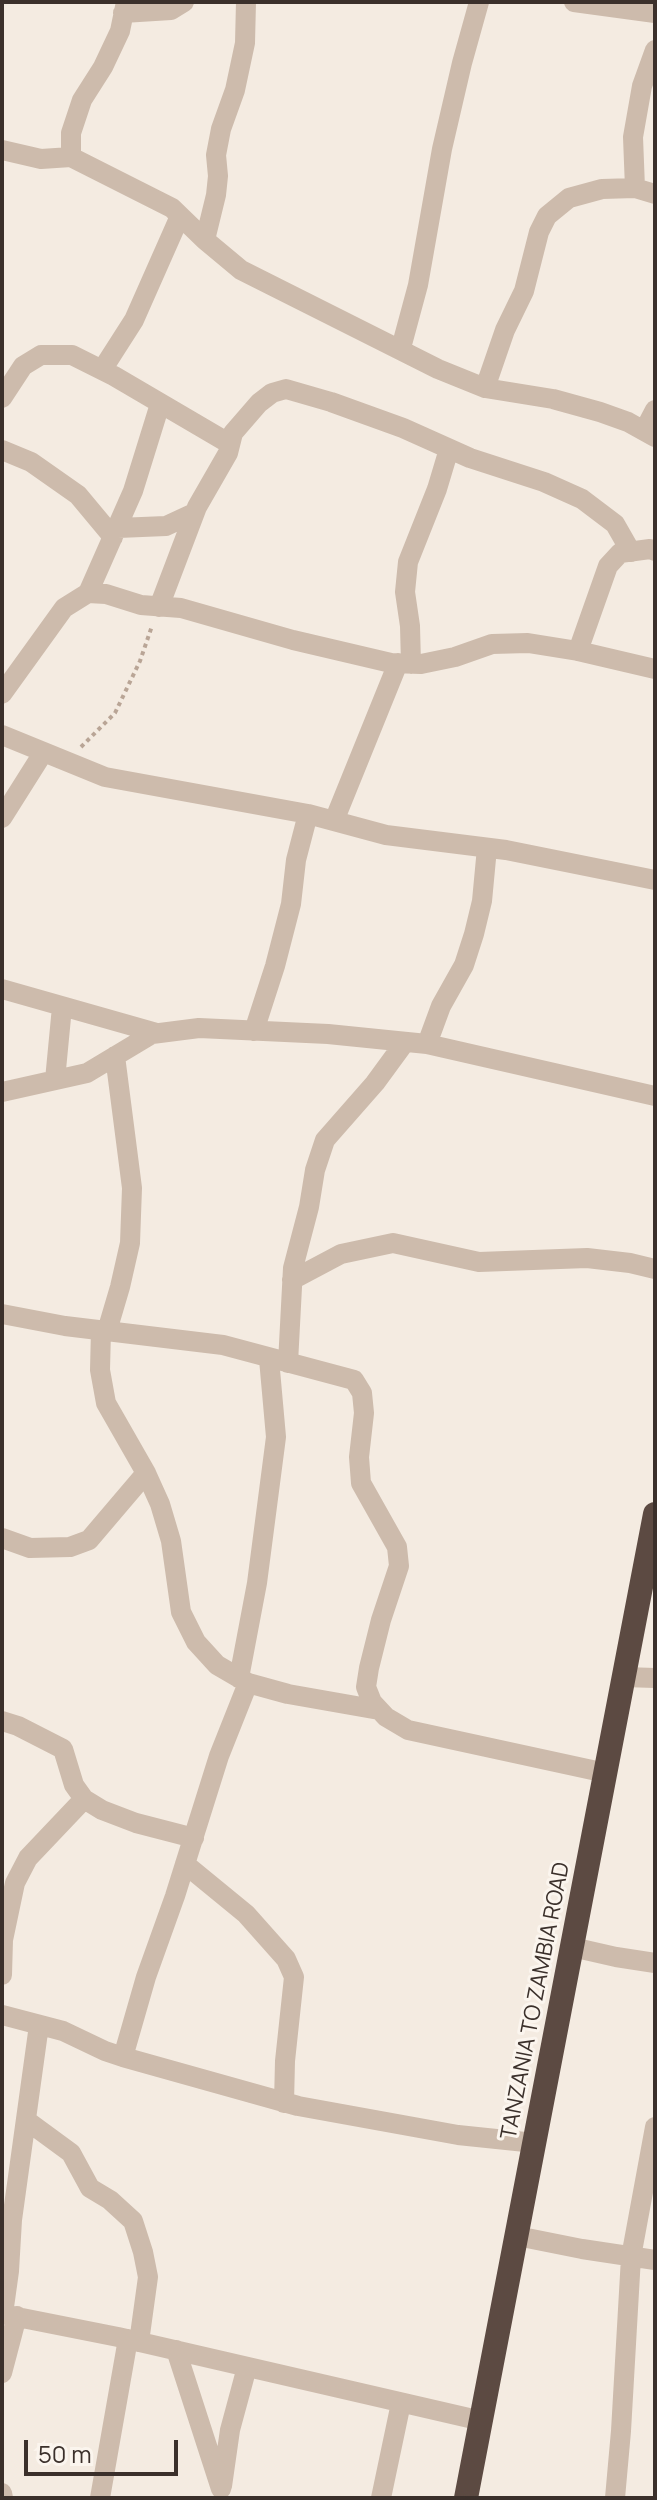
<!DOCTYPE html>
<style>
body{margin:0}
#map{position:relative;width:657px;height:2500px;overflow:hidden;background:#f4ebe1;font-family:Manrope,sans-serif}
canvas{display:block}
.frame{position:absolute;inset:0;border:4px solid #3b302b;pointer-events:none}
.scale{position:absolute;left:24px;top:2440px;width:154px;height:36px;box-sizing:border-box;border:4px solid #3b302b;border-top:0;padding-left:10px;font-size:24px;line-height:28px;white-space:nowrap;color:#3b302b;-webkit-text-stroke:6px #fbf5ee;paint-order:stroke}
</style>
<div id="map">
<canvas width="657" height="2500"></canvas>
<div class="frame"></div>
<div class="scale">50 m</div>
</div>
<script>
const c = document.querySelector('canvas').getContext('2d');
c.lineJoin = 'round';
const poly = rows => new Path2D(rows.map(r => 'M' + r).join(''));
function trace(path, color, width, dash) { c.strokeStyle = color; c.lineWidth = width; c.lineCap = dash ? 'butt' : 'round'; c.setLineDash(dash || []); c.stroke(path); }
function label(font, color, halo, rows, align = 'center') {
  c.font = font + ' Manrope,sans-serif'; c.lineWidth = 6; c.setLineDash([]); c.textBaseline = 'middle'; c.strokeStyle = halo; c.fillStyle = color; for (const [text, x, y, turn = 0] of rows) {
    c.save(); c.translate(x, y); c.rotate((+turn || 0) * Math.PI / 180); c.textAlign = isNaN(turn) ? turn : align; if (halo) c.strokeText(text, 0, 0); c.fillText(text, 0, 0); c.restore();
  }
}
trace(poly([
 [81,747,115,713,140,661,152,626]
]), '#b9a596', 4, [4, 4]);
trace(poly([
 [126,2,120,31,103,67,82,100,71,133,71,157,172,208,205,240,241,270,438,369,485,388,553,399,600,412,628,422,655,437],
 [574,2,655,13],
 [123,13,171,10,184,2],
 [2,150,41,159,71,157],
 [635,188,633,137,642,86,655,50],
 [205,240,216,195,218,176,216,155,221,129,235,90,245,43,246,2],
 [401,348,418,285,442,149,462,63,479,2],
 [102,370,134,320,180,216],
 [485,388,505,330,524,291,539,232,547,216,569,198,602,189,635,188,655,194],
 [2,398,23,366,41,355,72,355,114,376,230,444],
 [644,431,655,410],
 [2,450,31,462,78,495,113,537],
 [118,528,166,526,194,513],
 [88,593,133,491,160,404],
 [159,607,197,507,228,453,233,433,259,403,272,393,286,389,331,402,403,428,470,458,544,482,582,499,615,524,631,552],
 [578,651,608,566,620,553,650,549,655,551],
 [411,664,410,626,405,592,408,562,437,489,449,449],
 [2,694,64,608,88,593,106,594,141,605,181,608,293,640,391,663,421,664,455,657,492,644,528,643,578,651,655,669],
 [2,735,105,777,308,814,386,835,506,850,655,880],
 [2,818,43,753],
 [334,821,398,663],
 [2,989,157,1033],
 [254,1031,275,966,291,904,296,860,308,814],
 [427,1044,441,1006,464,965,474,934,482,901,487,848],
 [55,1080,62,1007],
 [2,1092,87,1073,152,1034,199,1028,328,1034,427,1044,655,1096],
 [292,1280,341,1254,393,1243,479,1262,587,1258,630,1263,655,1269],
 [2,1314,65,1326,223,1345,354,1380,362,1393,364,1413,359,1457,361,1483,397,1547,399,1566,381,1620,369,1668,366,1687,372,1702,386,1717,408,1730,606,1773],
 [101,1330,100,1370,106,1403,146,1473,160,1504,171,1541,181,1612,196,1642,217,1665,248,1683,288,1694,379,1710],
 [107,1331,120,1287,130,1243,132,1188,115,1056],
 [288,1363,293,1268,309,1207,315,1170,325,1140,375,1083,405,1042],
 [2,1538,30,1548,70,1547,89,1540,146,1473],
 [624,1677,655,1678],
 [239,1678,257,1583,276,1437,269,1359],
 [2,1721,18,1726,63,1749,74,1785,84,1799,102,1810,136,1823,194,1838],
 [185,1864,246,1914,286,1959,294,1977,285,2061,284,2103],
 [572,1947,616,1957,655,1963],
 [2,1975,3,1940,15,1883,28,1858,84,1799],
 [2,2015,63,2031,105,2051,123,2057,298,2106,458,2135,535,2143],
 [123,2057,146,1977,175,1896,219,1756,248,1683],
 [26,2120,71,2153,90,2188,110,2200,133,2221,143,2252,148,2277,139,2342],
 [517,2236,582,2249,655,2260],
 [2,2314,118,2337,482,2421],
 [3,2314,9,2271,12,2220,39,2025],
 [176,2350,221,2489],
 [2,2373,17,2316],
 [222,2486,230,2430,247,2367],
 [2,2493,3,2498],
 [100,2498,128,2339],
 [381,2498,401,2403],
 [615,2498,621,2431,631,2257,655,2127]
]), '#cdbbac', 20);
trace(poly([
 [466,2498,655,1514]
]), '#5c4a42', 24);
label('22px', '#3b302b', '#fbf5ee', [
 ["TANZANIA TO ZAMBIA ROAD",536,2001,-79]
]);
</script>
